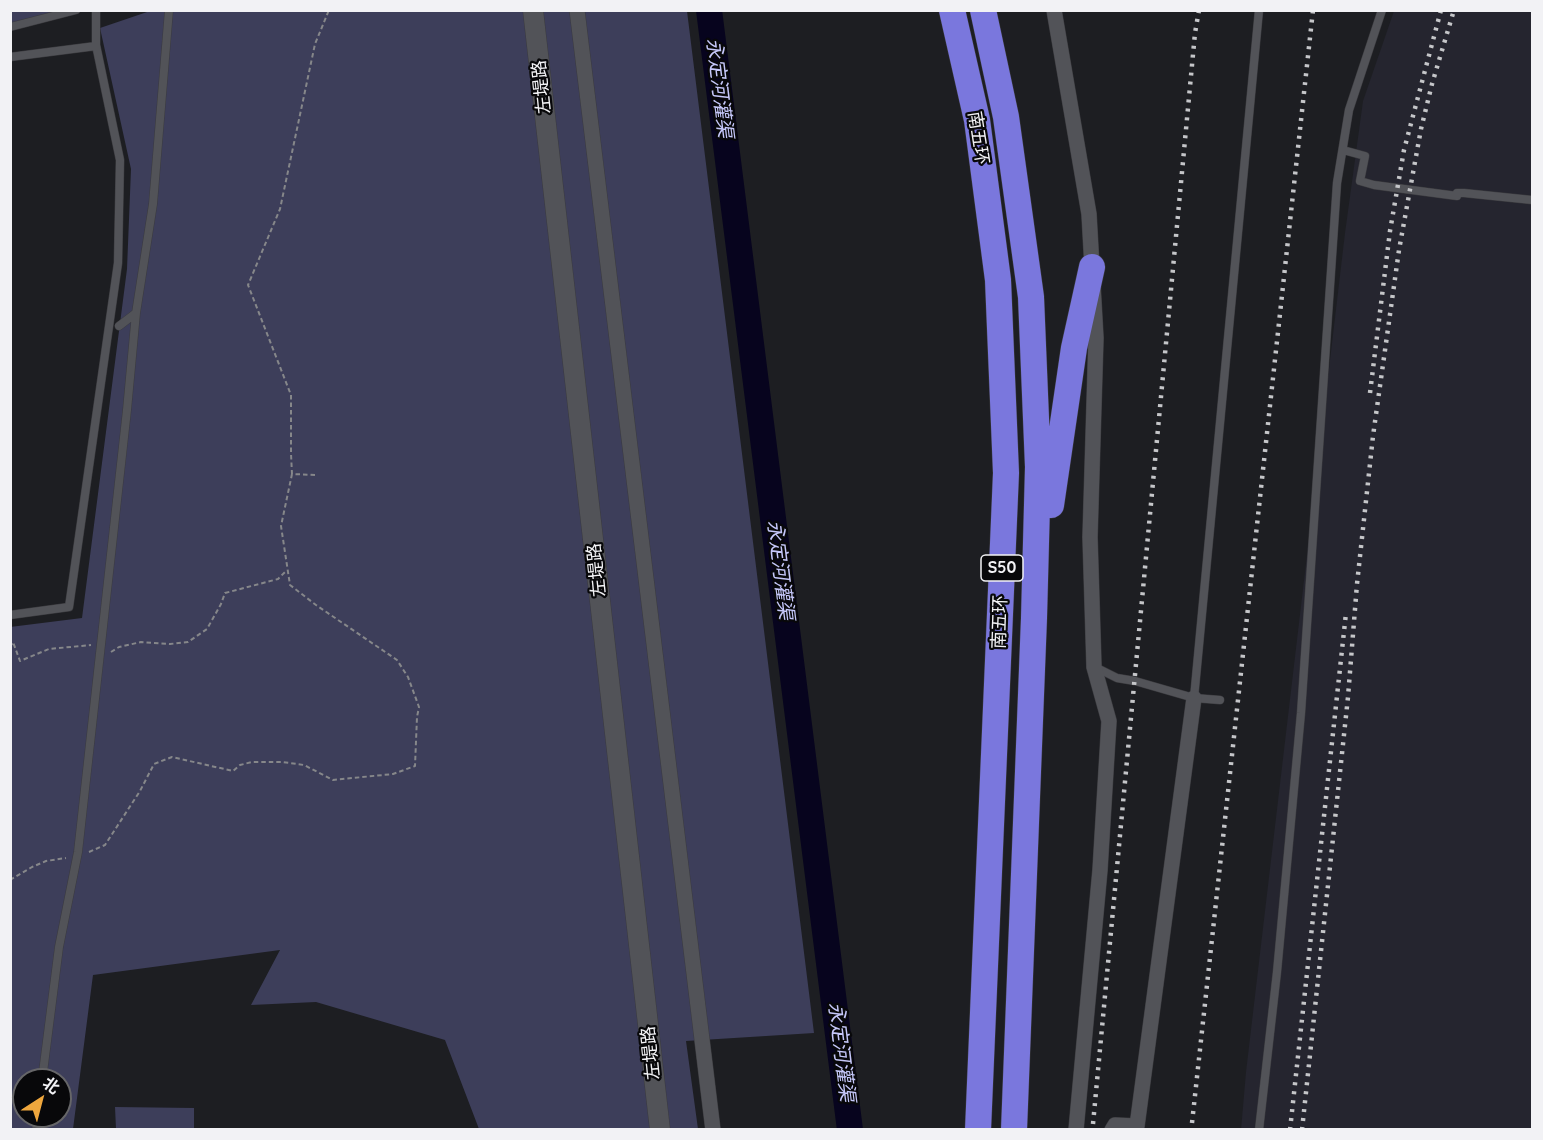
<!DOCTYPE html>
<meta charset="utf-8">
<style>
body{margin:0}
#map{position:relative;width:1543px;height:1140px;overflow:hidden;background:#1d1e22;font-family:Quicksand,"Noto Sans SC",sans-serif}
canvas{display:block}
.frame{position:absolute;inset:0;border:12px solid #f2f2f5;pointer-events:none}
.north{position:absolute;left:12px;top:1068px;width:60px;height:60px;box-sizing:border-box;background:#08080a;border:2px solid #666668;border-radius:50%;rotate:36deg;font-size:16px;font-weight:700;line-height:24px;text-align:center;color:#f2f2f5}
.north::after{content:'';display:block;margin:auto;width:21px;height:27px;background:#efa73d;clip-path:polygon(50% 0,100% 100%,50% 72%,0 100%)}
</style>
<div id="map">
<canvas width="1543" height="1140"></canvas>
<div class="frame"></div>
<div class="north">北</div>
</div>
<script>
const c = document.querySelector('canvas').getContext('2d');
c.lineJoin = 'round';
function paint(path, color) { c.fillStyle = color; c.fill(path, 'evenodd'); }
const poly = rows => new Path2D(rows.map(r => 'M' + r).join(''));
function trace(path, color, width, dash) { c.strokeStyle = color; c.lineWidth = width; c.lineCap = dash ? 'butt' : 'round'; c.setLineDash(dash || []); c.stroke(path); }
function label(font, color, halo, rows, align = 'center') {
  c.font = font + ' Quicksand,"Noto Sans SC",sans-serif'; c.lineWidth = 4.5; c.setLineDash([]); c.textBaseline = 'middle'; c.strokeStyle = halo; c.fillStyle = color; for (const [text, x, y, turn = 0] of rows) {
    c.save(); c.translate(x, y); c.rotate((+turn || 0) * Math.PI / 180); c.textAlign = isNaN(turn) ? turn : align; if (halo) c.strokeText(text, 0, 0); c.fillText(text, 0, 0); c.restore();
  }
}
paint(poly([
 [1394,11,1532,11,1532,1129,1241,1130,1246,1072,1345,233,1363,101]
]), '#25252f');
paint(poly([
 [11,10,85,11,11,28],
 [153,10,687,11,814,1033,686,1041,698,1129,479,1129,445,1040,316,1002,251,1005,280,950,93,975,73,1129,11,1129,10,627,82,618,127,269,131,169,100,28],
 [24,1080,60,1080,60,1116,24,1116],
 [115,1107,194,1108,194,1129,116,1129]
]), '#3d3e5a');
trace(poly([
 [709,10,850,1130]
]), '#07041e', 26);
const lane = poly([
 [10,27,76,10],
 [10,57,96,46,96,10],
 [1343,150,1365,156,1360,181,1374,185,1457,196,1457,193,1464,193,1532,200],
 [119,326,136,313,153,204,169,10],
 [10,615,69,607,118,263,120,160,96,45],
 [1095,667,1117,678,1135,681,1194,698,1220,700],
 [1194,698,1259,10],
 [42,1080,59,947,78,852,127,410,136,313],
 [36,1130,38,1116],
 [1259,1130,1277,972,1301,713,1337,183,1349,110,1382,10]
]);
const street = poly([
 [577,10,713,1130],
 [1054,10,1089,214,1096,338,1090,537,1094,667,1109,721,1100,870,1076,1130],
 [1112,1130,1115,1125,1137,1126,1194,698]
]);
const secondary = poly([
 [533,10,660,1130]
]);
const highway = poly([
 [952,10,977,120,998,280,1006,473,978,1130],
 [983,10,1006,117,1031,297,1038,467,1034,618,1014,1130],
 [1051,505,1074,348,1092,267]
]);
trace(lane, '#3b3b3f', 9);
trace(street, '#3b3b3f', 16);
trace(secondary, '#3b3b3f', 21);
trace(highway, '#3b3b3f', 27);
trace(poly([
 [315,475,292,474,291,454,291,395,248,285,280,209,315,44,329,10],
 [10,647,13,642,20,661,49,649,91,645],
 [111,652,119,647,141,642,170,644,188,642,207,629,221,604,225,593,278,579,287,570],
 [89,852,105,845,140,791,154,764,172,757,233,771,240,765,252,762,282,762,304,765,333,780,393,774,415,766,417,717,419,707,408,677,397,660,316,605,290,585,281,526,292,474],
 [10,880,32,867,46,861,66,858]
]), '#86878a', 2, [4.5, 3]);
trace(lane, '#525358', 8);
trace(street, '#525358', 15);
trace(secondary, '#525358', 20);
trace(highway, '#7a77dd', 26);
trace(poly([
 [1370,393,1390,231,1404,150,1441,10],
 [1192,1123,1313,10],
 [1093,1124,1195,33,1199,10],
 [1290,1130,1346,613],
 [1302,1130,1348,697,1357,584,1373,436,1399,250,1421,129,1432,84,1454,10]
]), '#c5c6c9', 4.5, [3, 6]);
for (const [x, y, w] of [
 [1002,568,42]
]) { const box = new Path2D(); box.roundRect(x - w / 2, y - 13, w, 26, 4.5); c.fillStyle = '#08080a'; c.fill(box); trace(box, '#f2f2f5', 1.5); }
label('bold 16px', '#f2f2f5', null, [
 ["S50",1002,568]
]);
label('18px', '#f2f2f5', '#08080a', [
 ["左堤路",542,87,-96],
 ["南五环",978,138,81],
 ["左堤路",597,570,-96],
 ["南五环",1000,622,-88],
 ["左堤路",651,1053,-96]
]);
label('italic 20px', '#c5c7f9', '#08080a', [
 ["永定河灌渠",719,88,83],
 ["永定河灌渠",780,570,83],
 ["永定河灌渠",841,1052,83]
]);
</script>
